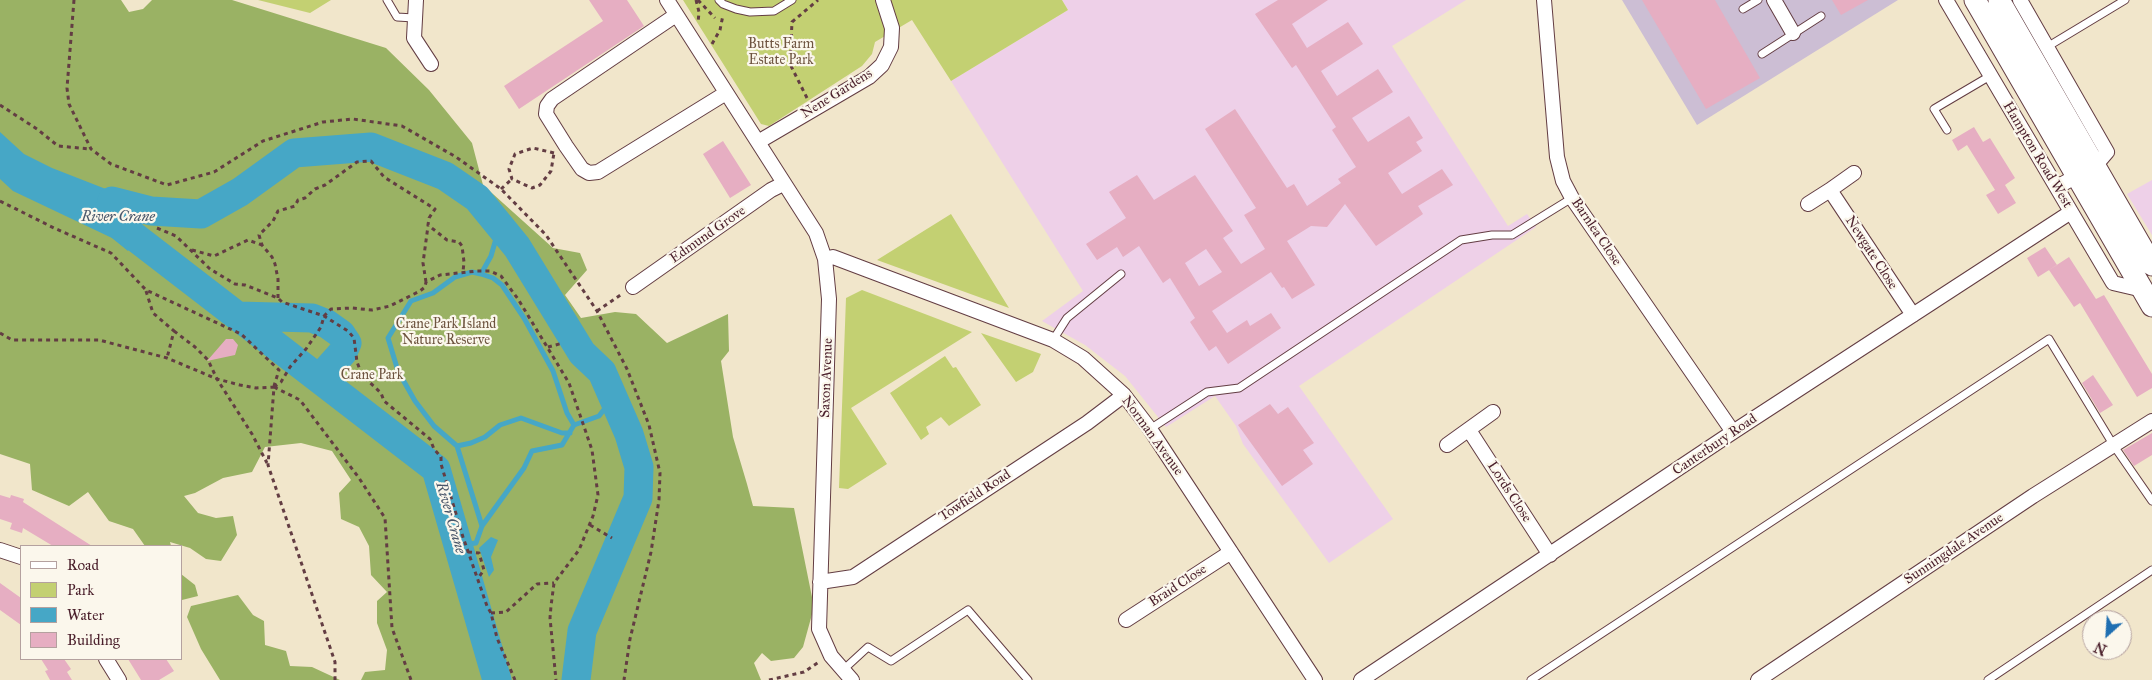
<!DOCTYPE html>
<style>
body{margin:0}
#map{position:relative;width:2152px;height:680px;overflow:hidden;background:#f1e6cb;font-family:"IM FELL Great Primer",serif}
canvas{display:block}
.legend{position:absolute;left:20px;top:545px;width:162px;height:115px;box-sizing:border-box;background:#fbf7ec;border:1px solid #b4a19f;margin:0;padding:6px 9px;list-style:none;font-size:15px;color:#4a1f2b}
.legend li{display:flex;align-items:center;gap:10px;height:25px}
.legend b{width:25px;border:1px solid #b4a19f}
.north{position:absolute;left:2082px;top:610px;width:50px;height:50px;box-sizing:border-box;background:#fbf7ec;border:1px solid #b4a19f;border-radius:50%;rotate:206deg;font-size:14px;font-weight:700;line-height:20px;text-align:center;color:#4a1f2b}
.north::after{content:'';display:block;margin:auto;width:18px;height:22px;background:#1f6fb2;clip-path:polygon(50% 0,100% 100%,50% 72%,0 100%)}
</style>
<div id="map">
<canvas width="2152" height="680"></canvas>
<ul class="legend">
<li><b style="height:6px;background:#fff"></b>Road</li>
<li><b style="height:14px;background:#c3d072"></b>Park</li>
<li><b style="height:14px;background:#46a7c6"></b>Water</li>
<li><b style="height:14px;background:#e6aec2"></b>Building</li>
</ul>
<div class="north">N</div>
</div>
<script>
const c = document.querySelector('canvas').getContext('2d');
c.lineJoin = 'round';
function paint(path, color) { c.fillStyle = color; c.fill(path, 'evenodd'); }
const poly = rows => new Path2D(rows.map(r => 'M' + r).join(''));
function trace(path, color, width, dash) { c.strokeStyle = color; c.lineWidth = width; c.lineCap = dash ? 'butt' : 'round'; c.setLineDash(dash || []); c.stroke(path); }
function label(font, color, halo, rows, align = 'center') {
  c.font = font + ' "IM FELL Great Primer",serif'; c.lineWidth = 4.5; c.setLineDash([]); c.textBaseline = 'middle'; c.strokeStyle = halo; c.fillStyle = color; for (const [text, x, y, turn = 0] of rows) {
    c.save(); c.translate(x, y); c.rotate((+turn || 0) * Math.PI / 180); c.textAlign = isNaN(turn) ? turn : align; if (halo) c.strokeText(text, 0, 0); c.fillText(text, 0, 0); c.restore();
  }
}
paint(poly([
 [1062,0,1466,0,1392,46,1508,226,1527,214,1536,227,1299,386,1393,519,1329,563,1243,444,1236,426,1215,396,1166,427,1125,376,1085,345,1042,321,1083,291,951,81,1068,10],
 [2152,180,2152,235,2127,194]
]), '#eed0e8');
paint(poly([
 [1622,0,1898,0,1697,125]
]), '#ccbed4');
paint(poly([
 [258,0,331,0,310,13],
 [683,0,1062,0,1068,10,951,81,912,20,875,42,872,54,862,66,769,126,761,124],
 [951,214,1009,308,877,260],
 [862,290,972,332,851,408,887,464,848,489,839,488,846,298],
 [981,333,1041,354,1033,372,1016,382],
 [945,356,953,368,956,367,981,405,949,426,941,417,926,427,929,434,921,440,890,393]
]), '#c3d072');
paint(poly([
 [0,0,121,0,129,12,143,9,152,0,232,0,386,48,429,90,472,143,483,185,553,248,580,253,587,270,565,295,581,318,615,312,636,314,667,343,728,314,729,351,721,361,733,437,747,484,753,506,794,508,814,607,803,647,794,658,771,661,762,653,754,663,761,680,361,680,365,672,385,670,387,650,377,623,377,601,387,592,371,575,369,546,359,527,341,519,339,493,351,480,332,451,301,443,265,447,252,472,223,478,195,493,184,496,198,513,216,518,233,516,237,535,221,561,206,559,190,548,170,542,171,546,145,546,133,529,109,521,88,492,69,506,32,490,30,464,0,454],
 [181,574,195,585,198,596,182,600],
 [238,595,253,615,264,621,265,645,286,651,290,666,312,667,340,680,220,680,201,649,187,617,191,606]
]), '#9ab264');
paint(poly([
 [0,132,24,154,52,168,152,207,128,251,112,238,13,191,0,179],
 [491,537,498,540,491,557,494,570,489,577,479,548]
]), '#46a7c6');
trace(poly([
 [481,274,493,278,502,285,524,318,553,371,567,413,574,425],
 [457,446,471,443,485,437,500,425,521,418,562,433,570,433],
 [482,526,457,446,434,426,415,401,398,371,388,338,411,301,433,293,455,277,472,272,481,274,491,256,500,225],
 [468,544,476,543,482,526,524,468,532,451,562,445,574,425,599,416,613,398]
]), '#46a7c6', 5);
trace(poly([
 [112,201,151,211,201,214,240,192,294,153,371,147,445,176,477,198,517,247,582,353,602,372,629,434,639,467,638,498,582,631,576,680],
 [105,214,436,469,497,680],
 [238,316,312,318,327,324,341,334,347,343,343,352,319,379]
]), '#46a7c6', 29);
paint(poly([
 [589,0,627,0,644,26,519,109,504,86,603,21],
 [1278,0,1328,0,1292,24,1307,48,1348,22,1363,44,1321,71,1337,96,1378,69,1393,92,1352,118,1368,142,1409,116,1423,138,1416,142,1422,151,1388,173,1402,194,1442,169,1453,185,1418,206,1423,214,1376,246,1345,204,1327,227,1311,226,1287,241,1315,285,1292,299,1284,287,1282,288,1271,272,1212,311,1227,333,1247,320,1250,326,1271,313,1281,328,1228,364,1216,346,1209,351,1190,322,1195,318,1170,278,1163,283,1139,246,1123,257,1117,247,1097,260,1086,244,1126,218,1109,192,1137,175,1154,200,1195,175,1233,231,1223,238,1241,264,1265,249,1244,215,1256,208,1205,129,1235,109,1287,188,1294,184,1307,206,1341,183,1338,179,1356,167,1332,130,1336,127,1296,65,1292,68,1255,14],
 [1206,249,1222,272,1199,286,1185,263],
 [1642,0,1715,0,1760,78,1706,109],
 [1832,0,1868,0,1841,15],
 [1974,127,1983,142,1990,138,2015,178,2005,185,2016,203,1998,214,1986,195,1995,190,1967,145,1958,151,1952,140],
 [723,141,751,185,730,198,703,154],
 [2045,247,2057,265,2038,277,2027,258],
 [2069,257,2096,299,2104,295,2152,374,2152,388,2137,397,2080,303,2074,307,2049,270],
 [226,339,233,339,238,345,235,355,207,361],
 [2093,375,2113,405,2100,413,2082,383],
 [1270,404,1278,414,1288,407,1314,443,1303,450,1313,464,1282,486,1238,425],
 [2152,433,2152,455,2134,466,2123,450],
 [0,495,10,498,11,495,24,499,23,502,92,546,53,546,23,528,22,533,10,529,12,523,0,519],
 [0,583,21,598,21,625,0,610],
 [41,659,64,659,71,669,67,672,72,680,50,680,45,671,48,670],
 [128,659,166,659,174,671,159,680,141,680]
]), '#e6aec2');
const lane = poly([
 [387,0,397,17,414,18],
 [719,0,723,4,736,9,750,12,774,11,792,0],
 [1743,9,1758,0],
 [2047,47,2125,0],
 [1762,54,1821,16],
 [1947,130,1934,109,1990,76],
 [1053,340,1067,318,1121,274],
 [1150,429,1207,392,1239,388,1461,240,1492,235,1512,235,1572,198],
 [843,670,868,647,891,661,968,610,1028,680],
 [1531,680,2049,339,2114,446,2152,501],
 [1988,680,2152,570]
]);
const street = poly([
 [416,0,414,38,431,64],
 [667,0,816,233,825,259,829,299,819,629,831,656,852,680],
 [1544,0,1557,157,1563,181,1572,198,1733,432],
 [1774,0,1793,33],
 [1946,0,2113,283,2143,290],
 [2020,0,2107,152,2095,166,2057,187],
 [676,15,552,99,547,106,546,114,566,146,582,169,589,173,598,172,726,93],
 [758,142,869,77,882,65,891,47,892,28,883,0],
 [1830,190,1854,173],
 [1808,204,1830,190,1913,315],
 [825,259,833,257,1053,340,1083,358,1124,395,1150,429,1315,680],
 [633,287,771,190,783,184],
 [1469,430,1550,555],
 [1447,445,1493,412],
 [0,550,21,557],
 [820,582,853,577,1087,423,1124,395],
 [1126,620,1231,552],
 [106,659,119,680],
 [1361,680,1733,432,2071,212],
 [1758,680,2033,496,2152,421]
]);
const primary = poly([
 [1975,0,2152,306],
 [1999,0,2152,265]
]);
trace(lane, '#633d43', 9);
trace(street, '#633d43', 16);
trace(primary, '#633d43', 23);
trace(poly([
 [74,0,67,88,69,104,91,149,111,164,167,185,214,172,263,141,323,122,353,119,402,126,456,157,501,189,546,235,597,311,627,369,649,425,660,473,659,500,651,552,630,639,624,680],
 [696,0,699,12,698,23],
 [698,0,715,18],
 [712,44,720,30,723,15],
 [807,98,790,64,792,22,818,0],
 [0,105,37,129,58,146,90,149],
 [554,153,533,148,515,154,509,169,512,179,532,188,540,185,551,171,554,153],
 [501,189,512,179],
 [0,201,54,228,111,253,146,290,241,334,279,370,274,386],
 [157,228,176,236,210,269,235,284,245,285,278,298,282,302,324,316,348,331,354,338,357,362,362,375,381,393,384,401,430,439,434,449,441,457,441,464,463,537,487,606,491,613,497,638,515,680],
 [192,250,214,256,248,240,262,245],
 [426,282,423,263,428,226],
 [146,291,153,313,174,331,167,358],
 [278,298,278,279,275,264,272,257,262,245,259,235,273,221,278,211,295,206,298,200,305,198,315,189,325,185,357,162,371,161,384,177,435,209,429,218,428,225,447,240,459,242,462,246,464,262,463,272],
 [597,311,622,294],
 [174,331,195,347,208,360,217,379,252,434,267,463],
 [0,333,12,340,99,340,167,358,217,379,240,385,256,388,274,387,268,465,335,662,335,680],
 [548,347,563,343],
 [274,387,281,382,290,367,306,349,321,327,324,316,331,309,352,308,372,310,390,306,420,291,425,287,426,282,440,275,477,271,490,271,501,276,518,299,569,383,592,450,598,495,593,516,579,550,554,583,551,606,550,618,556,680],
 [274,387,300,400,359,478,385,518,392,628,411,680],
 [590,525,612,538],
 [468,552,479,553,484,570,478,578],
 [491,613,506,612,537,584,554,583],
 [769,680,804,672,819,662]
]), '#633d43', 3, [4, 4]);
trace(lane, '#fff', 7);
trace(street, '#fff', 14);
trace(primary, '#fff', 21);
label('14px', '#6e5440', '#fbf7ec', [
 ["Butts Farm",781,45],
 ["Estate Park",781,61],
 ["Crane Park Island",446,325],
 ["Nature Reserve",446,341],
 ["Crane Park",372,376]
]);
label('14px', '#4a1f2b', '#fbf7ec', [
 ["Nene Gardens",837,94,-32],
 ["Hampton Road West",2037,155,59],
 ["Barnlea Close",1596,232,56],
 ["Edmund Grove",708,235,-35],
 ["Newgate Close",1871,253,57],
 ["Saxon Avenue",827,378,-88],
 ["Norman Avenue",1152,436,54],
 ["Canterbury Road",1715,445,-34],
 ["Lords Close",1509,492,57],
 ["Towfield Road",975,496,-33],
 ["Sunningdale Avenue",1954,549,-34],
 ["Braid Close",1178,586,-33]
]);
label('italic 15px', '#485569', '#fbf7ec', [
 ["River Crane",118,217],
 ["River Crane",450,518,74]
]);
</script>
